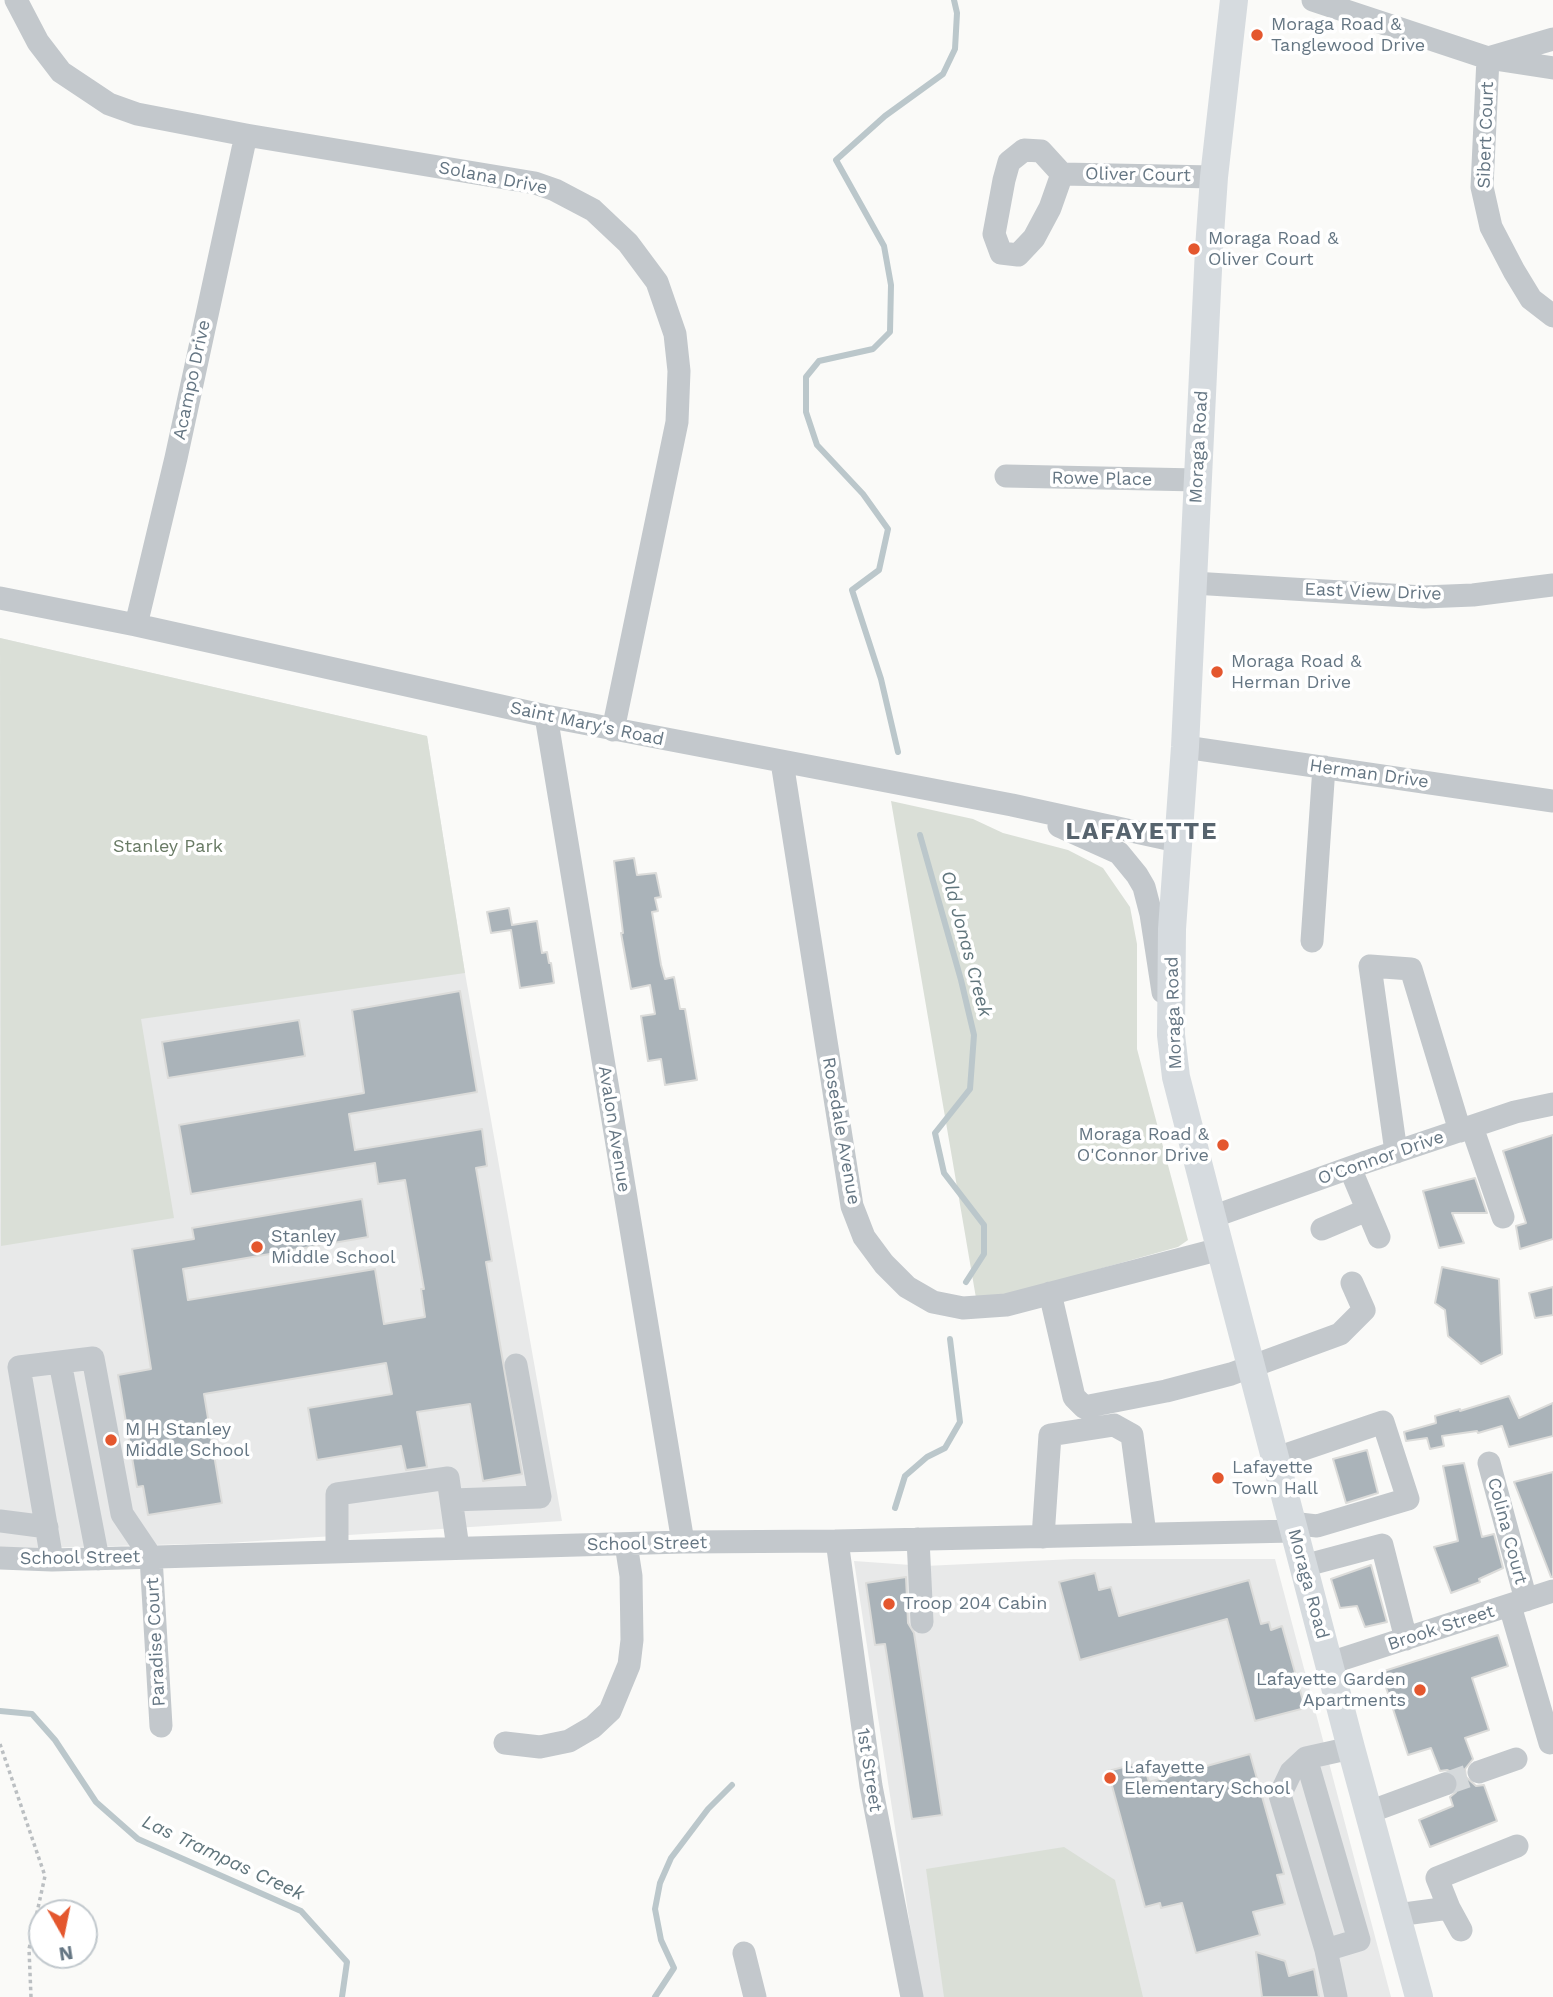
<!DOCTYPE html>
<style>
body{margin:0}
#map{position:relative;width:1553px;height:1997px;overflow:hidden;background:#fafaf8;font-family:"Work Sans",sans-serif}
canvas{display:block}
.north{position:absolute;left:28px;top:1899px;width:70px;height:70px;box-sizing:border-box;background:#fff;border:2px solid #c1c8cd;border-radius:50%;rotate:171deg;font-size:19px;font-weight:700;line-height:28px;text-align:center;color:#657683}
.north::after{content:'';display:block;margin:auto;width:24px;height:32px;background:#e4572e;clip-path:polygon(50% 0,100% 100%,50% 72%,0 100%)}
</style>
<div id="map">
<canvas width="1553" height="1997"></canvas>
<div class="north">N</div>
</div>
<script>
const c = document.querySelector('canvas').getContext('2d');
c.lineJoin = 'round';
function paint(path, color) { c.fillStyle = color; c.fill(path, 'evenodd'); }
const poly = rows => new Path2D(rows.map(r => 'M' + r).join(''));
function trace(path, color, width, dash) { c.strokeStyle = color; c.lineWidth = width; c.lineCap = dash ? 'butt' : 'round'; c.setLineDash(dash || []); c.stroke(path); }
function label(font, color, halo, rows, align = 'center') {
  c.font = font + ' "Work Sans",sans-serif'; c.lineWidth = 7; c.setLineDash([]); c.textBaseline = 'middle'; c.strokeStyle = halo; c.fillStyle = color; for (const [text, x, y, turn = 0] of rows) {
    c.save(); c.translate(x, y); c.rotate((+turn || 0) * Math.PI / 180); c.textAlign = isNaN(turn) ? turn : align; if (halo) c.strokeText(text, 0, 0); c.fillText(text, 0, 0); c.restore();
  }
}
paint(poly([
 [0,638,427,736,465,973,562,1521,227,1543,0,1549],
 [1074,1559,1275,1559,1391,1997,921,1997,854,1561,925,1566]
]), '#e8e9e9');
paint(poly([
 [0,638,427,736,465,973,141,1019,174,1218,1,1246],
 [891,801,973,819,1003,833,1068,850,1103,868,1130,907,1137,944,1137,1049,1188,1240,1178,1247,1013,1293,976,1298],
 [1064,1847,1115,1880,1143,1997,944,1997,926,1869]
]), '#dadfd7');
trace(poly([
 [898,752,881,679,852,590,879,570,888,529,863,494,817,445,806,412,806,377,819,361,873,349,890,332,891,285,884,246,836,160,885,116,943,74,955,49,957,13,954,0],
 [920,835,961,980,974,1035,970,1089,935,1133,944,1173,984,1225,984,1254,966,1282],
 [895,1508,905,1476,927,1457,945,1448,960,1422,950,1339],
 [0,1711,32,1714,55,1740,96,1802,138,1839,301,1911,347,1962,342,1997],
 [655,1997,674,1968,661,1940,655,1909,660,1883,671,1858,708,1809,732,1785]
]), '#bbc7cb', 6);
const building = poly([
 [634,858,637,875,656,873,661,897,655,898,658,911,652,912,661,965,665,979,674,977,680,1009,685,1009,697,1080,665,1085,661,1059,648,1061,641,1016,655,1014,650,985,631,989,621,933,623,933,614,861,634,858],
 [509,908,512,925,537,921,542,953,547,952,549,963,551,963,554,983,520,988,511,930,491,933,487,912,509,908],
 [460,991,477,1092,349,1114,355,1150,482,1129,487,1166,476,1168,492,1261,486,1262,522,1474,483,1481,470,1404,417,1412,427,1467,406,1470,401,1446,317,1460,308,1408,392,1394,386,1363,204,1394,222,1503,148,1515,143,1486,137,1487,118,1375,151,1369,132,1249,194,1239,192,1228,362,1199,368,1237,183,1269,188,1300,375,1269,384,1324,425,1317,421,1289,424,1289,405,1180,378,1184,375,1163,191,1194,179,1125,364,1093,352,1010,460,991],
 [299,1020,305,1056,168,1078,162,1042,299,1020],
 [1553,1135,1553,1239,1520,1249,1516,1226,1526,1223,1503,1151,1553,1135],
 [1475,1178,1487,1213,1452,1213,1464,1243,1439,1248,1423,1191,1475,1178],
 [1442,1267,1499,1279,1502,1354,1481,1364,1448,1336,1445,1310,1435,1303,1442,1267],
 [1553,1287,1553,1315,1535,1318,1529,1293,1553,1287],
 [1509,1396,1519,1418,1553,1403,1553,1436,1509,1447,1502,1426,1478,1433,1477,1431,1442,1436,1444,1446,1430,1449,1427,1438,1406,1441,1404,1432,1436,1423,1435,1416,1460,1409,1460,1411,1509,1396],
 [1367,1450,1378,1493,1346,1503,1333,1459,1367,1450],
 [1464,1463,1482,1537,1494,1534,1503,1568,1479,1579,1480,1582,1451,1593,1434,1547,1458,1541,1443,1466,1464,1463],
 [1553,1472,1553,1577,1551,1577,1514,1482,1553,1472],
 [1371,1565,1387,1622,1365,1627,1357,1606,1340,1608,1331,1579,1371,1565],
 [1095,1573,1099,1590,1111,1587,1119,1616,1249,1580,1261,1624,1269,1622,1271,1630,1282,1626,1305,1708,1255,1721,1227,1619,1080,1660,1059,1582,1095,1573],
 [906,1577,908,1623,914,1633,942,1815,912,1819,885,1644,875,1645,866,1583,906,1577],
 [1498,1635,1508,1666,1472,1678,1489,1730,1465,1738,1473,1759,1465,1769,1466,1777,1476,1786,1484,1785,1497,1821,1430,1847,1419,1820,1453,1806,1450,1797,1456,1792,1458,1780,1453,1773,1447,1770,1440,1771,1431,1748,1408,1755,1381,1672,1498,1635],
 [1250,1754,1284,1874,1277,1875,1285,1904,1253,1912,1260,1935,1196,1953,1182,1903,1161,1908,1160,1903,1145,1907,1108,1771,1143,1762,1149,1782,1250,1754],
 [1256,1952,1285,1961,1289,1976,1314,1969,1319,1997,1262,1997,1256,1952]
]);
paint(building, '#aab3b9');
trace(building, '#dcdcda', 2);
trace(poly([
 [1445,1784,1479,1772]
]), '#d5d9db', 23, [23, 11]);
trace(poly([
 [0,1744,45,1876,29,1949,31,1997]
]), '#bbbfc2', 3.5, [3.5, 3.5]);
trace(poly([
 [16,0,38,42,61,72,109,104,137,114,246,135,535,183,555,190,593,210,628,243,657,282,675,334,679,371,677,422,613,730],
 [1313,0,1488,58,1553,39],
 [1553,68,1488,58,1482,187,1491,227,1514,271,1531,299,1553,316],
 [1062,174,1050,208,1034,238,1018,255,1001,253,994,234,1004,180,1009,162,1024,150,1041,151,1062,174,1214,177],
 [1006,476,1198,480],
 [1193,583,1424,597,1473,595,1553,585],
 [0,598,136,625,546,716,1012,805,1177,841],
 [136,625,176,458,246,135],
 [546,716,683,1542],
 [1185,747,1553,801],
 [782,762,852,1206,864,1237,884,1264,907,1287,933,1302,963,1308,1006,1305,1220,1249],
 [1059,826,1119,853,1137,875,1144,887,1151,914,1163,992],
 [1312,941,1324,767],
 [1472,1127,1503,1217],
 [1396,1152,1370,966,1411,969,1460,1131],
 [1350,1168,1379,1237],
 [1212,1217,1366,1162,1515,1112,1553,1104],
 [1322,1229,1367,1210],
 [1050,1293,1074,1397,1084,1407,1166,1391,1231,1374,1340,1334,1364,1310,1352,1283],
 [60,1362,98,1559],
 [1274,1459,1383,1422,1408,1499,1317,1526,1291,1523],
 [1489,1463,1526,1600],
 [452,1500,540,1497,516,1365],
 [0,1521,47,1527],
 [1043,1537,1050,1435,1114,1425,1132,1435,1145,1534],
 [918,1539,922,1622],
 [837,1541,871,1786,912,1997],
 [337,1552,337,1494,448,1478,458,1548],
 [0,1558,52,1560,683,1542,837,1541,1293,1531],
 [52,1560,19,1367,93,1358,122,1514,151,1557,161,1726],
 [1303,1566,1382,1545,1406,1639],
 [1510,1606,1550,1743],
 [1330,1663,1553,1591],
 [505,1743,540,1747,569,1741,593,1727,610,1711,629,1665,632,1640,631,1576,626,1544],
 [1306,1758,1359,1940,1326,1950],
 [1479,1772,1516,1759],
 [1369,1812,1445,1784],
 [1449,1908,1461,1930],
 [1397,1915,1449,1908,1437,1878,1517,1846],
 [744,1953,755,1997],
 [1336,1997,1326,1950,1280,1795,1291,1772,1306,1758,1351,1748]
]), '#c3c8cc', 23);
trace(poly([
 [1234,0,1214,177,1209,249,1185,747,1172,929,1171,1035,1176,1077,1212,1217,1351,1748,1419,1997]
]), '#d6dbdf', 28);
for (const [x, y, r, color] of [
 [1257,35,7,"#e4572e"],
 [1194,249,7,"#e4572e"],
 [1217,672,7,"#e4572e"],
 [1223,1145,7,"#e4572e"],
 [257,1247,7,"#e4572e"],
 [111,1440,7,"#e4572e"],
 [1218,1478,7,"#e4572e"],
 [889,1604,7,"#e4572e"],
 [1420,1690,7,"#e4572e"],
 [1110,1778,7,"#e4572e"]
]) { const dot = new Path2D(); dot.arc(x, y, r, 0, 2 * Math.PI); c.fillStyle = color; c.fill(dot); trace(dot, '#fff', 2.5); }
label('18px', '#657683', '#fff', [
 ["Moraga Road &",1271,25],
 ["Tanglewood Drive",1271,46],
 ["Moraga Road &",1208,239],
 ["Oliver Court",1208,260],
 ["Moraga Road &",1231,662],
 ["Herman Drive",1231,683],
 ["Moraga Road &",1209,1135,"right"],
 ["O'Connor Drive",1209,1156,"right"],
 ["Stanley",271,1237],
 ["Middle School",271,1258],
 ["M H Stanley",125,1430],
 ["Middle School",125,1451],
 ["Lafayette",1232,1468],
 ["Town Hall",1232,1489],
 ["Troop 204 Cabin",903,1604],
 ["Lafayette Garden",1406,1680,"right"],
 ["Apartments",1406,1701,"right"],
 ["Lafayette",1124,1768],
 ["Elementary School",1124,1789]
], 'left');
label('18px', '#657683', '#fff', [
 ["Sibert Court",1486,135,-88],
 ["Oliver Court",1138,175,1],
 ["Solana Drive",493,178,11],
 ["Acampo Drive",192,380,-78],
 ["Moraga Road",1199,447,-87],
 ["Rowe Place",1102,479,1],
 ["East View Drive",1373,592,2],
 ["Saint Mary's Road",587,724,12],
 ["Herman Drive",1369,774,8],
 ["Moraga Road",1174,1013,-92],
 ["Avalon Avenue",614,1129,81],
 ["Rosedale Avenue",841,1131,80],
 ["O'Connor Drive",1381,1158,-19],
 ["Colina Court",1507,1531,75],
 ["School Street",647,1544,-1],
 ["School Street",80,1558,-1],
 ["Moraga Road",1308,1584,75],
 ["Brook Street",1441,1628,-18],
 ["Paradise Court",156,1642,-93],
 ["1st Street",869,1770,81]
]);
label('18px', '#687a64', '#fff', [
 ["Stanley Park",168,847]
]);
label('italic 19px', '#60757c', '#fff', [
 ["Old Jonas Creek",966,944,75],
 ["Las Trampas Creek",223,1858,25]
]);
c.letterSpacing = '2px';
label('bold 24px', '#57646e', '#fff', [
 ["LAFAYETTE",1142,832]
]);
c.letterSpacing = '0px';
</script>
